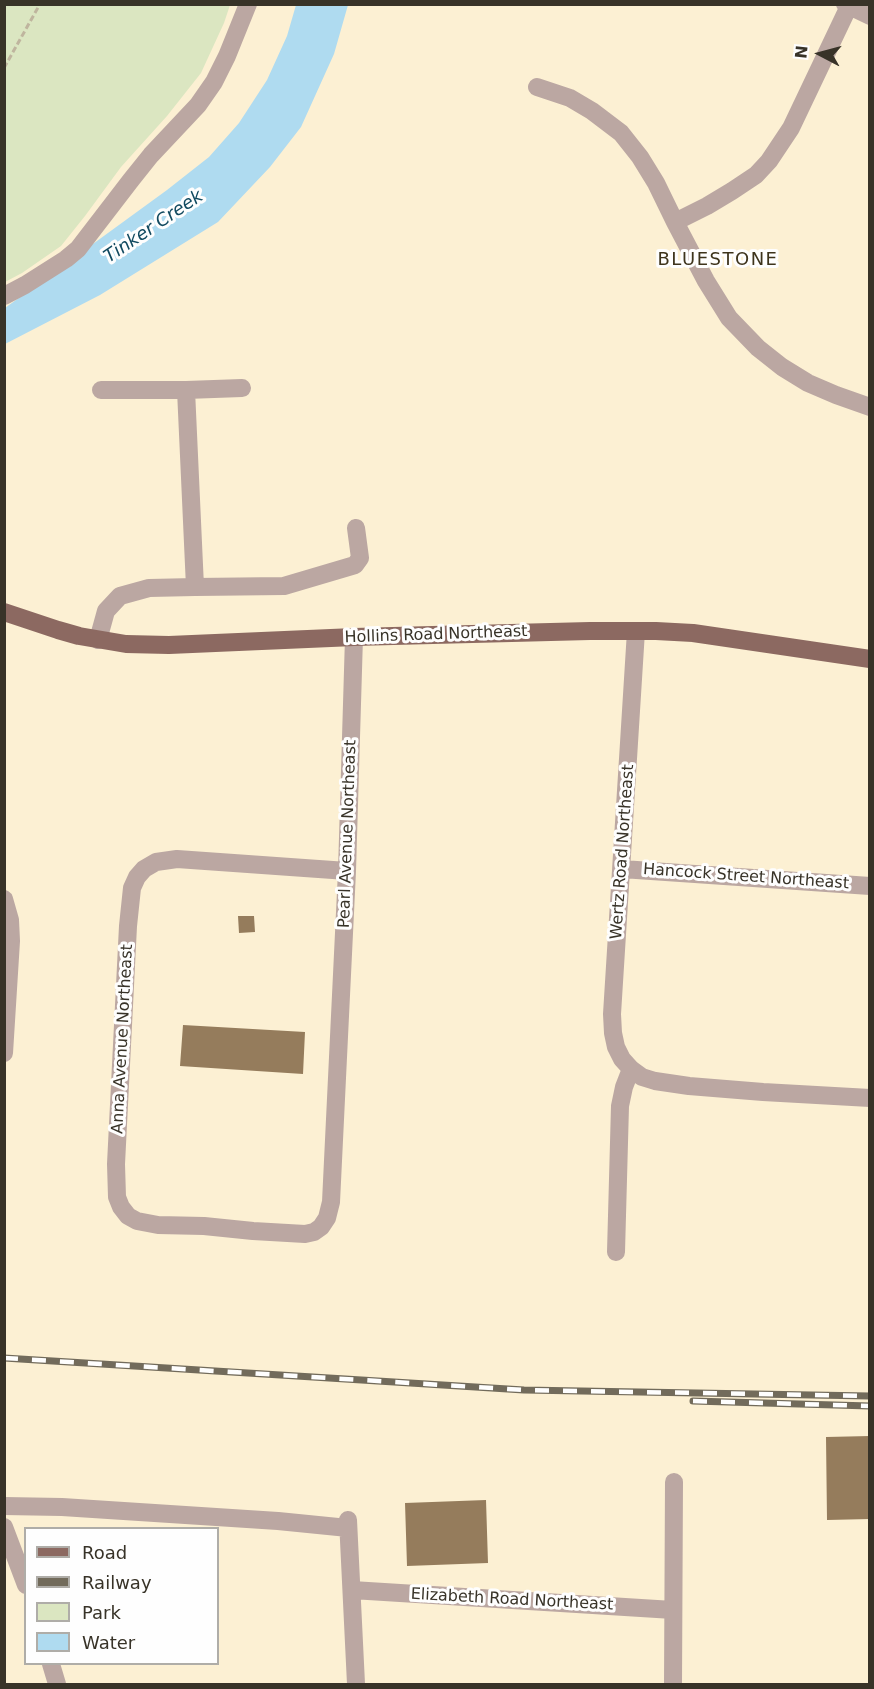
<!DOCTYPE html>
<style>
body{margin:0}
#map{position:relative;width:874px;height:1689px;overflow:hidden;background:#fcf0d3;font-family:"DejaVu Sans",sans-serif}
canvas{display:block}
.frame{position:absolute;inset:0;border:6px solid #383328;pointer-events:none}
.legend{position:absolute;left:24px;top:1527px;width:195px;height:138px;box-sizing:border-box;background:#fefefe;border:2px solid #afada8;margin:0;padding:8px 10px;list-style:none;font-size:18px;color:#383328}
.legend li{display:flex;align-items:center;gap:12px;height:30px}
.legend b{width:30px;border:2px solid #afada8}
.north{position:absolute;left:790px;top:24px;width:60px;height:60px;-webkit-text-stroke:4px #fefefe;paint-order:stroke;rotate:276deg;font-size:16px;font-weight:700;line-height:24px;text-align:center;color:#383328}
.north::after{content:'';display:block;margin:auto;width:21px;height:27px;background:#383328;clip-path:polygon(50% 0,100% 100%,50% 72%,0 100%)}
</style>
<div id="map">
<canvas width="874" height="1689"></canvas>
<div class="frame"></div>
<ul class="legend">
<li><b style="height:8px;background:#8c6961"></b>Road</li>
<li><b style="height:8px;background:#726b5b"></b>Railway</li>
<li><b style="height:16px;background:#dbe6c1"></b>Park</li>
<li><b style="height:16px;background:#afdbf0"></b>Water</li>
</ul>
<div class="north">N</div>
</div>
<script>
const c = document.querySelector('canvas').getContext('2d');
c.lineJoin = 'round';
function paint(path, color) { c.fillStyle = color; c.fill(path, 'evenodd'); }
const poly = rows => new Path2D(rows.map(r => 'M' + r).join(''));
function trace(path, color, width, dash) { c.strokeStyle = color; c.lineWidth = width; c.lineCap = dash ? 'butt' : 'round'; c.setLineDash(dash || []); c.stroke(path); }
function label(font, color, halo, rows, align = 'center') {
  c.font = font + ' "DejaVu Sans",sans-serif'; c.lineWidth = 6; c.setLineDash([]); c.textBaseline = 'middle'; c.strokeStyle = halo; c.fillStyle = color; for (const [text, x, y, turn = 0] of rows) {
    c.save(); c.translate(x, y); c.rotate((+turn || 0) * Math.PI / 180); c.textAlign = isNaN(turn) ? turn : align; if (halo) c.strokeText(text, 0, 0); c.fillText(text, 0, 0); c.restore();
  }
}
paint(poly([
 [5,4,230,5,224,23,201,73,167,116,121,167,85,216,61,246,22,273,5,282]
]), '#dbe6c1');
paint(poly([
 [296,5,348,5,334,54,301,127,270,167,218,222,100,295,5,344,5,308,167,190,209,157,239,123,267,80,287,36]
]), '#afdbf0');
paint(poly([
 [238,916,254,916,255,932,239,933],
 [183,1025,305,1032,303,1074,180,1066],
 [870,1436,870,1519,827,1520,826,1437],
 [486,1500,488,1563,407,1566,405,1503]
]), '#957c5c');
trace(poly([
 [4,68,40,4]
]), '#bfb59e', 3, [6, 3]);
trace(poly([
 [845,4,870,16],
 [537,87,570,98,592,111,621,133,640,157,656,183,675,222,706,281,729,318,758,348,782,367,808,383,836,395,870,407],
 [675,222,707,206,732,191,756,175,769,161,791,128,850,4],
 [4,296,25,285,66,259,78,249,131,180,151,155,198,105,214,82,227,56,248,4],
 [101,390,186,390,242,388],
 [195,587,284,586,355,565,360,558,356,528],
 [636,631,612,1014,613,1033,616,1047,622,1059,631,1069,642,1077,655,1081,689,1086,763,1092,870,1098],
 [98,640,106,611,120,596,149,588,195,587,186,390],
 [622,869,870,886],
 [347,871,177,859,156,862,144,869,137,877,132,888,128,926,116,1164,117,1197,121,1207,128,1216,137,1221,158,1225,204,1226,253,1231,305,1234,314,1232,321,1227,327,1218,331,1202,347,871,354,637],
 [4,899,10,920,11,941,4,1053],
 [616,1252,620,1106,624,1087,631,1069],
 [4,1506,62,1507,278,1521,348,1528],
 [348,1520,356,1684],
 [4,1527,26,1585],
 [352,1590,673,1610],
 [51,1664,57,1684],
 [673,1684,674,1482]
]), '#bba7a2', 18);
trace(poly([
 [4,612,58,630,79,636,126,644,169,645,354,637,590,631,656,631,693,633,870,659]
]), '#8c6961', 18);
const rail = poly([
 [4,1358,524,1390,870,1396],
 [693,1401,870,1406]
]);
trace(rail, '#726b5b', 7);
trace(rail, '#fefefe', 4.5, [14]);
label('16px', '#383328', '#fefefe', [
 ["Hollins Road Northeast",436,635,-2],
 ["Pearl Avenue Northeast",348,834,-88],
 ["Wertz Road Northeast",623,852,-86],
 ["Hancock Street Northeast",746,877,4],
 ["Anna Avenue Northeast",123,1039,-87],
 ["Elizabeth Road Northeast",512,1600,3]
]);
label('italic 18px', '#114a60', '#fefefe', [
 ["Tinker Creek",154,227,-34]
]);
c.letterSpacing = '1.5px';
label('18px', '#3e341c', '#fefefe', [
 ["BLUESTONE",718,260]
]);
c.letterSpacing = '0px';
</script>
